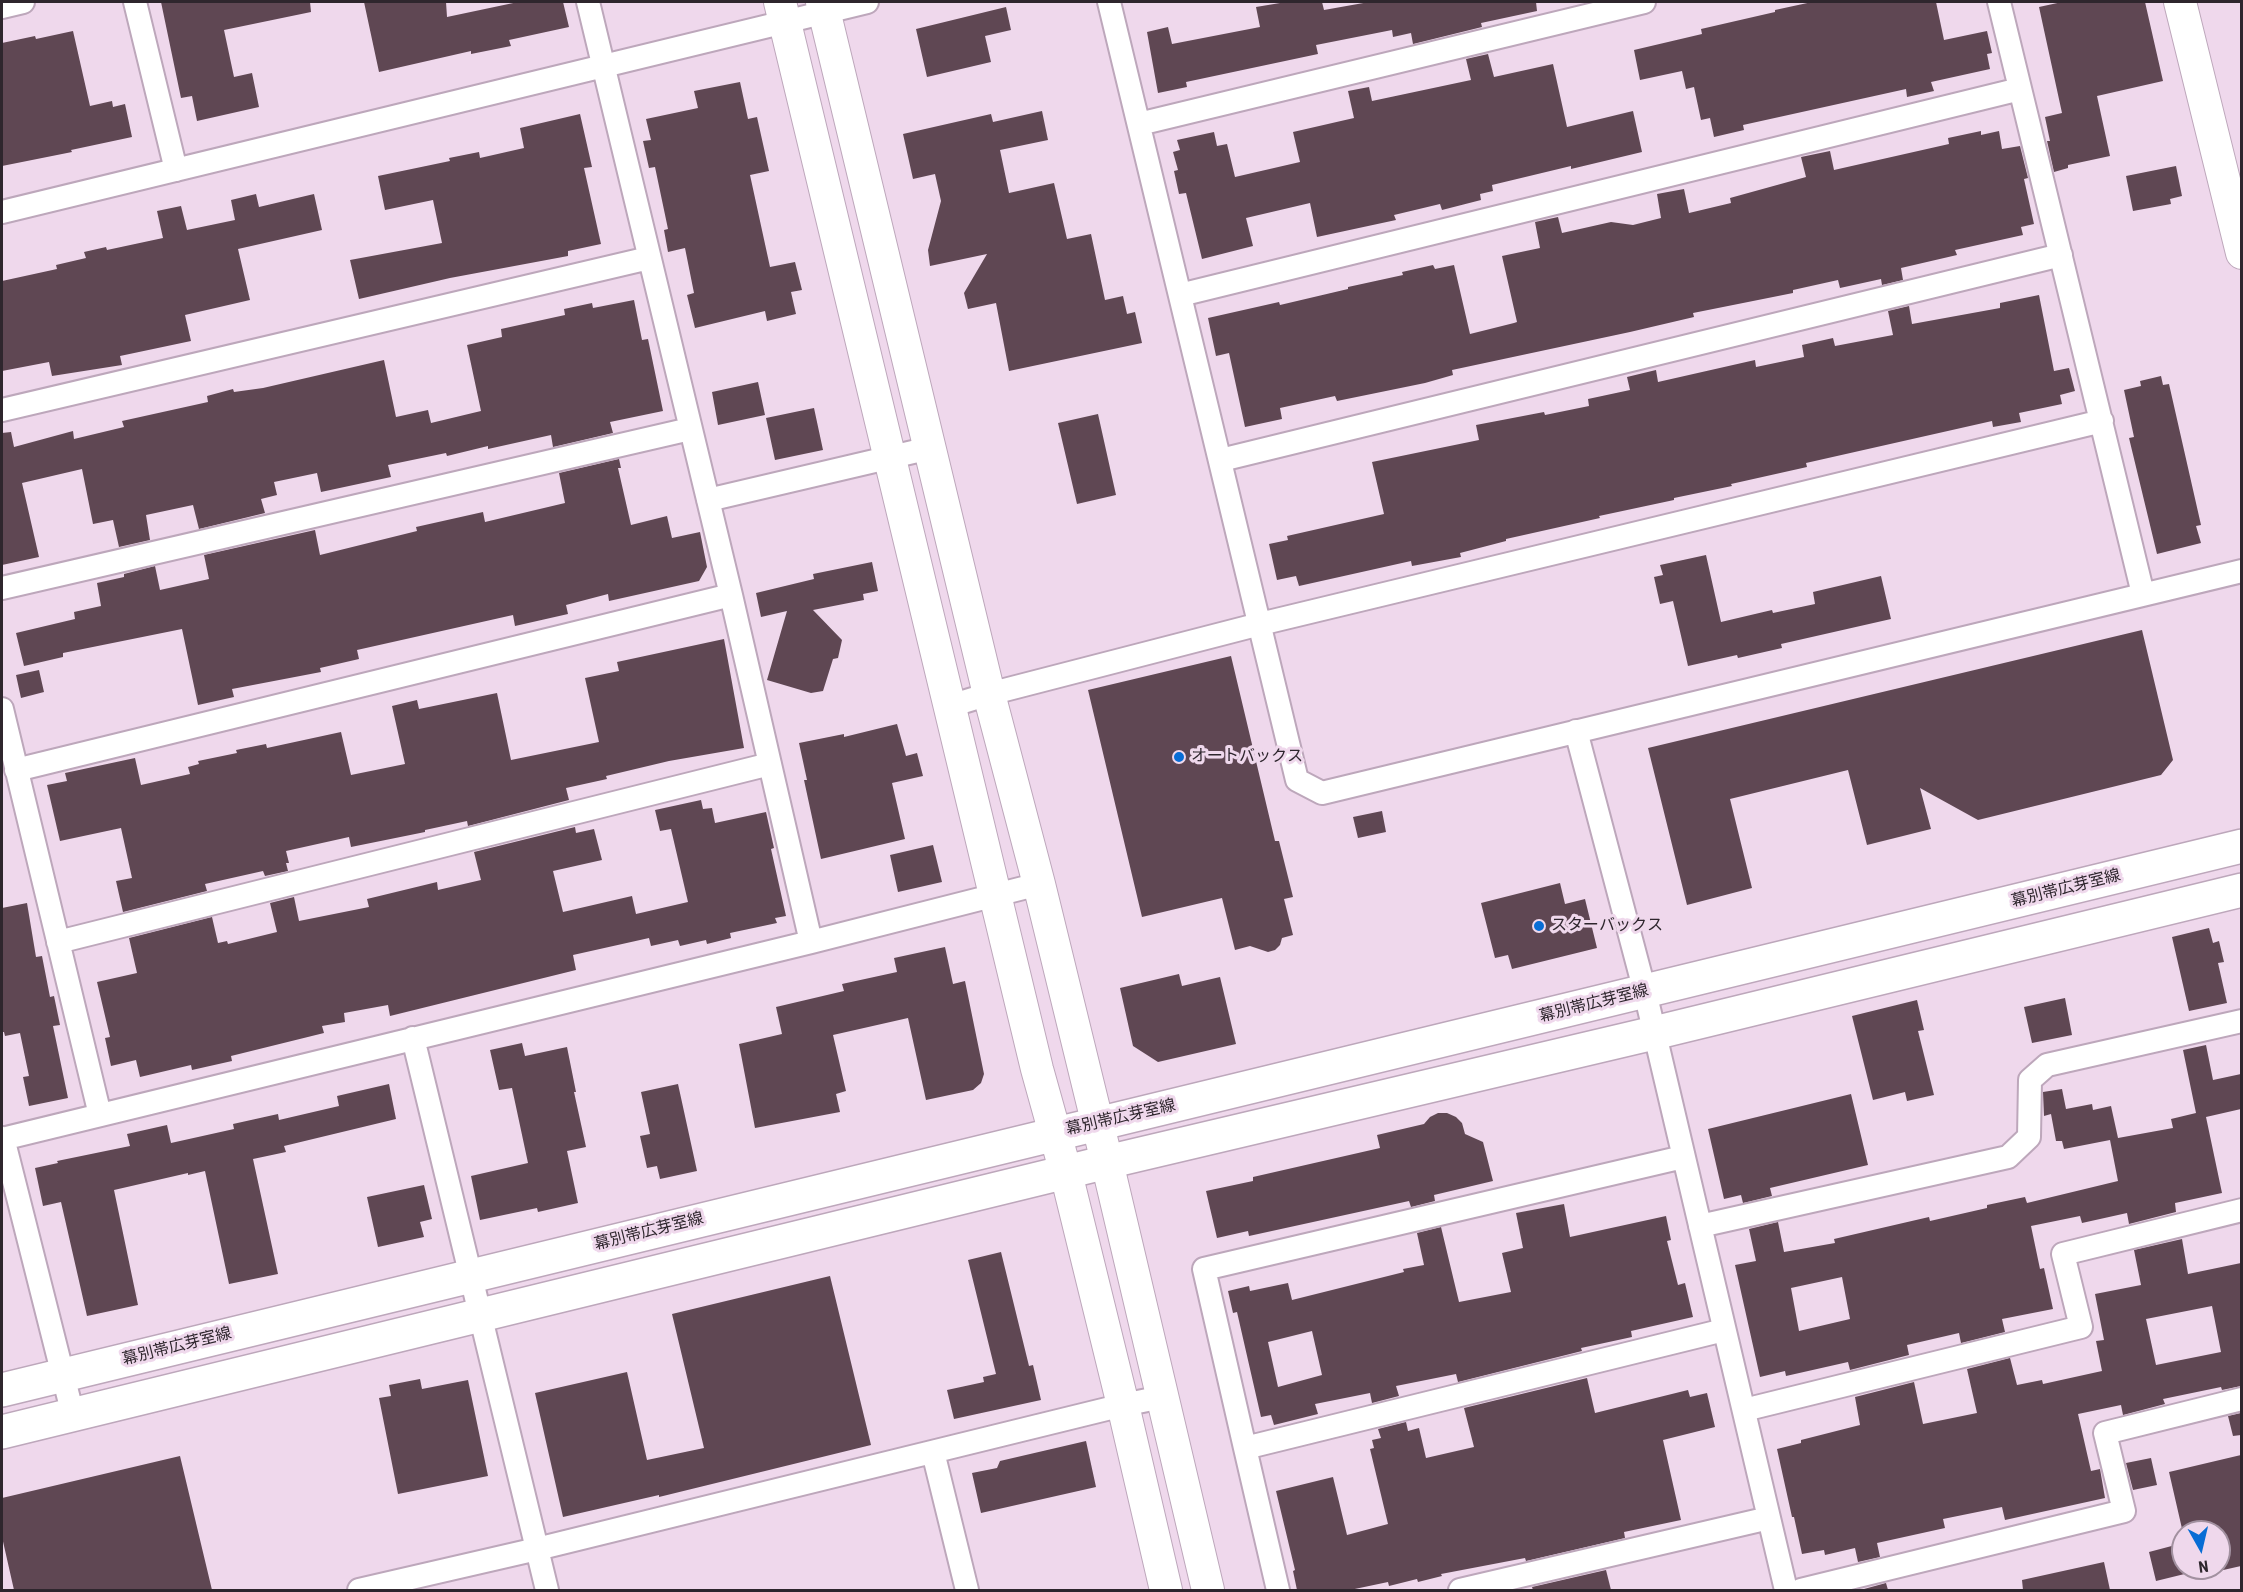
<!DOCTYPE html>
<meta charset="utf-8">
<style>
body{margin:0}
#map{position:relative;width:2243px;height:1592px;overflow:hidden;background:#efd8ec;font-family:"Roboto Condensed",sans-serif}
canvas{display:block}
.frame{position:absolute;inset:0;border:3px solid #2e262d;pointer-events:none}
.north{position:absolute;left:2171px;top:1520px;width:60px;height:60px;box-sizing:border-box;background:#efd8ec;border:2px solid #a291a0;border-radius:50%;rotate:172deg;font-size:16px;font-weight:700;line-height:24px;text-align:center;color:#2e262d}
.north::after{content:'';display:block;margin:auto;width:21px;height:27px;background:#086dd5;clip-path:polygon(50% 0,100% 100%,50% 72%,0 100%)}
</style>
<div id="map">
<canvas width="2243" height="1592"></canvas>
<div class="frame"></div>
<div class="north">N</div>
</div>
<script>
const c = document.querySelector('canvas').getContext('2d');
c.lineJoin = 'round';
function paint(path, color) { c.fillStyle = color; c.fill(path, 'evenodd'); }
const poly = rows => new Path2D(rows.map(r => 'M' + r).join(''));
function trace(path, color, width, dash) { c.strokeStyle = color; c.lineWidth = width; c.lineCap = dash ? 'butt' : 'round'; c.setLineDash(dash || []); c.stroke(path); }
function label(font, color, halo, rows, align = 'center') {
  c.font = font + ' "Roboto Condensed","Noto Sans JP",sans-serif'; c.lineWidth = 6; c.setLineDash([]); c.textBaseline = 'middle'; c.strokeStyle = halo; c.fillStyle = color; for (const [text, x, y, turn = 0] of rows) {
    c.save(); c.translate(x, y); c.rotate((+turn || 0) * Math.PI / 180); c.textAlign = isNaN(turn) ? turn : align; if (halo) c.strokeText(text, 0, 0); c.fillText(text, 0, 0); c.restore();
  }
}
paint(poly([
 [161,2,310,2,311,12,224,30,234,77,252,73,259,107,197,121,192,96,181,98],
 [364,2,446,2,447,17,518,2,563,2,569,27,509,40,511,46,471,54,471,51,379,72],
 [1286,2,1322,2,1324,10,1369,2,1536,2,1537,11,1481,23,1482,27,1413,44,1411,33,1393,37,1392,30,1316,45,1318,54,1186,82,1187,87,1158,93,1147,32,1168,27,1172,44,1260,27,1256,7],
 [1812,2,1936,2,1944,40,1987,31,1992,53,1987,54,1990,69,1931,82,1934,91,1907,97,1906,89,1743,125,1744,130,1714,137,1710,118,1701,120,1694,87,1686,89,1682,71,1640,80,1634,50,1702,34,1701,29,1775,12,1775,10],
 [2062,2,2145,2,2163,81,2097,96,2110,156,2068,165,2068,168,2054,172,2047,141,2050,141,2045,117,2062,113,2039,7],
 [1006,7,1011,30,985,36,991,62,927,77,916,29],
 [73,31,90,106,112,101,113,107,125,104,132,137,71,150,72,152,2,166,2,43,35,36,36,39],
 [1488,54,1494,77,1553,64,1567,127,1633,111,1642,152,1571,169,1571,166,1492,185,1493,191,1480,194,1481,200,1442,210,1440,204,1394,215,1396,220,1317,237,1310,203,1246,218,1253,246,1202,259,1186,193,1179,194,1174,171,1178,170,1173,152,1180,150,1177,140,1214,132,1217,146,1227,144,1235,177,1300,162,1293,132,1354,118,1348,91,1369,87,1372,101,1471,80,1466,59],
 [740,82,748,119,757,117,769,171,750,175,770,267,795,262,802,290,791,292,796,314,767,321,765,311,695,328,687,295,694,293,685,248,668,252,664,230,668,229,655,167,649,168,643,141,651,140,646,119,698,108,694,91],
 [1042,111,1048,140,1000,150,1009,193,1054,183,1067,239,1091,234,1105,300,1123,296,1127,314,1135,312,1142,343,1009,371,996,303,968,309,964,293,987,254,930,266,928,250,941,201,935,174,913,179,903,134,991,114,993,122],
 [580,114,592,167,584,168,601,244,568,251,568,256,450,278,359,299,350,260,442,243,433,200,385,210,378,176,450,161,449,158,479,152,480,158,524,148,520,128],
 [1981,131,1981,135,1999,131,2002,149,2020,146,2028,178,2024,179,2034,224,2021,227,2023,235,1955,250,1957,255,1901,268,1903,280,1882,285,1881,279,1840,288,1838,280,1793,290,1793,293,1693,313,1694,317,1630,332,1452,370,1453,375,1425,383,1337,401,1335,396,1280,408,1282,419,1245,427,1229,353,1216,356,1208,318,1279,302,1280,305,1348,289,1348,287,1403,275,1402,272,1433,265,1435,269,1454,265,1470,334,1514,323,1517,322,1502,256,1540,248,1535,222,1558,217,1562,233,1611,222,1633,225,1661,218,1657,194,1684,189,1689,213,1731,203,1730,198,1806,177,1801,157,1830,151,1834,170,1949,144,1948,138],
 [2176,166,2182,196,2170,199,2171,204,2133,211,2126,176],
 [256,194,259,207,314,194,322,230,238,249,250,300,185,315,191,341,120,356,122,365,52,376,49,362,2,371,2,281,57,269,56,265,86,258,84,252,106,247,107,250,163,238,157,211,181,206,187,230,235,220,231,200],
 [2039,295,2054,371,2069,368,2075,391,2060,395,2062,404,2019,413,2021,422,1993,427,1992,421,1806,463,1807,467,1731,484,1732,486,1674,498,1674,500,1599,516,1600,518,1506,539,1506,541,1460,553,1461,557,1412,566,1411,561,1299,586,1296,576,1277,580,1269,544,1288,540,1287,536,1384,514,1372,462,1479,440,1476,425,1544,412,1545,415,1589,406,1588,399,1630,390,1627,377,1656,370,1658,382,1755,360,1756,367,1804,357,1802,345,1833,338,1835,346,1893,335,1888,311,1909,306,1912,324,2000,308,2000,303],
 [634,300,642,340,648,339,663,411,610,422,613,433,553,447,551,435,488,449,488,446,447,456,446,453,388,465,391,477,321,492,317,473,274,482,277,495,261,499,265,513,199,529,193,505,146,515,150,540,119,547,113,520,93,524,82,469,22,483,39,557,2,565,2,433,11,432,14,447,73,431,74,439,124,427,122,421,208,402,207,396,233,389,234,392,263,388,384,360,396,417,428,410,431,423,481,411,467,345,502,337,501,329,565,315,564,309,592,303,593,308],
 [2161,376,2163,385,2169,384,2201,525,2196,526,2201,543,2157,554,2129,438,2134,437,2124,390,2141,386,2140,381],
 [758,382,765,415,718,425,712,392],
 [814,408,823,450,775,460,766,418],
 [1098,414,1116,495,1077,504,1058,423],
 [619,459,621,468,618,468,631,525,667,516,672,538,700,532,707,567,699,581,609,601,608,594,566,605,568,614,515,626,513,615,357,650,359,659,320,668,321,672,232,689,234,697,198,705,182,629,63,653,63,657,24,666,16,633,75,619,74,612,101,606,97,583,124,577,124,574,155,566,160,590,209,579,204,555,315,530,320,555,417,531,416,527,483,512,485,522,565,503,559,473],
 [1706,555,1721,622,1772,610,1773,613,1815,604,1813,592,1881,576,1891,619,1781,644,1782,648,1738,658,1737,655,1688,666,1673,601,1660,604,1654,577,1663,575,1660,565],
 [872,562,878,591,863,594,864,600,813,610,842,640,838,658,833,659,823,691,811,693,767,680,787,611,761,617,756,593,814,579,813,574],
 [2142,630,2173,760,2161,775,1978,820,1920,788,1931,829,1867,845,1848,770,1730,799,1752,888,1687,905,1648,748],
 [724,639,744,748,669,761,606,776,607,779,566,788,569,800,468,826,467,821,425,830,425,832,351,847,349,837,286,851,289,863,286,863,288,871,265,876,263,871,205,884,207,891,123,912,116,881,132,878,121,828,60,841,47,785,67,781,65,773,135,758,141,785,190,774,188,767,199,764,198,761,237,753,236,750,266,744,267,748,341,732,351,775,405,764,392,706,417,700,419,709,497,693,511,760,599,742,585,678,619,671,617,662],
 [1231,656,1275,841,1279,841,1293,897,1284,899,1293,935,1282,938,1280,945,1275,950,1268,952,1250,946,1235,950,1222,898,1142,917,1088,690],
 [39,670,44,692,21,698,16,675],
 [897,724,906,756,917,753,923,776,892,783,905,839,821,859,804,780,807,780,799,743,844,734,844,737],
 [701,800,703,809,712,808,715,823,766,812,774,848,771,849,786,916,775,918,777,923,730,933,731,938,707,944,706,940,680,946,678,940,651,946,649,938,573,955,576,970,390,1016,388,1005,344,1013,345,1022,322,1026,324,1033,231,1056,232,1061,192,1070,191,1065,140,1077,136,1060,111,1066,105,1038,110,1037,97,982,137,973,129,938,212,917,218,943,227,941,228,944,277,932,270,903,294,897,299,921,369,907,367,899,437,882,438,890,481,880,474,852,575,827,576,833,594,829,602,860,553,871,563,912,632,896,636,914,688,902,671,829,660,831,655,810],
 [1382,811,1386,832,1358,838,1353,817],
 [933,845,942,882,898,892,890,855],
 [1560,883,1565,904,1585,899,1597,948,1512,969,1508,955,1495,958,1481,903],
 [27,903,36,957,42,956,50,997,54,996,60,1025,53,1026,68,1098,29,1106,23,1077,29,1076,20,1033,5,1036,4,1032,2,1032,2,908],
 [2209,928,2213,943,2219,941,2224,962,2218,963,2227,1003,2189,1011,2172,937],
 [945,947,953,984,965,981,984,1074,981,1083,973,1090,926,1100,908,1018,833,1035,846,1091,836,1094,840,1112,755,1128,739,1044,782,1034,776,1007,844,991,842,984,897,972,894,958],
 [1179,974,1182,986,1220,977,1236,1044,1158,1062,1133,1046,1120,988],
 [2065,998,2072,1035,2032,1043,2024,1007],
 [1917,1000,1924,1030,1918,1031,1934,1095,1907,1101,1905,1092,1873,1100,1852,1016],
 [522,1043,525,1056,567,1047,576,1092,574,1092,586,1147,567,1151,578,1203,538,1212,537,1208,480,1220,471,1176,528,1163,512,1088,499,1090,490,1050],
 [2206,1045,2213,1080,2241,1074,2241,1109,2206,1117,2222,1193,2175,1203,2176,1212,2129,1224,2127,1213,2082,1223,2080,1216,2031,1226,2040,1269,2044,1268,2053,1309,2002,1319,2005,1332,1961,1343,1959,1333,1907,1345,1909,1355,1850,1370,1848,1362,1786,1376,1785,1371,1760,1377,1735,1265,1756,1261,1749,1229,1778,1222,1784,1252,1835,1243,1834,1239,1929,1217,1930,1221,1987,1208,1987,1205,2025,1197,2027,1203,2118,1181,2110,1140,2064,1149,2062,1141,2056,1141,2051,1114,2044,1116,2043,1092,2062,1089,2066,1109,2092,1104,2093,1110,2111,1106,2118,1138,2173,1128,2171,1119,2196,1113,2183,1050],
 [1842,1277,1850,1319,1799,1331,1791,1288],
 [389,1084,396,1119,284,1146,286,1152,253,1159,278,1274,229,1284,205,1171,188,1175,188,1173,114,1190,138,1305,87,1316,61,1202,43,1206,35,1168,58,1163,57,1161,130,1146,127,1134,167,1125,171,1143,234,1129,233,1124,278,1114,279,1120,339,1106,337,1096],
 [678,1084,697,1171,660,1179,657,1166,647,1168,640,1136,650,1134,641,1092],
 [1851,1094,1868,1165,1770,1188,1772,1196,1743,1203,1741,1195,1724,1199,1708,1129],
 [1438,1113,1447,1113,1456,1117,1462,1123,1465,1134,1483,1142,1493,1181,1434,1195,1435,1201,1411,1207,1409,1201,1249,1236,1248,1231,1217,1238,1206,1191,1253,1181,1253,1177,1380,1148,1377,1135,1424,1124,1430,1117],
 [424,1185,432,1219,420,1222,424,1237,378,1247,367,1197],
 [1564,1204,1570,1237,1666,1216,1671,1240,1667,1241,1678,1285,1685,1283,1693,1317,1631,1331,1632,1337,1581,1348,1582,1351,1458,1382,1456,1374,1396,1386,1399,1396,1372,1403,1370,1393,1315,1404,1318,1414,1274,1425,1271,1415,1261,1417,1237,1312,1233,1313,1228,1291,1249,1286,1250,1291,1288,1283,1292,1300,1404,1272,1403,1269,1424,1265,1417,1233,1441,1227,1459,1302,1511,1292,1502,1253,1523,1248,1516,1213],
 [1312,1331,1322,1375,1278,1387,1268,1342],
 [2182,1239,2188,1274,2241,1263,2241,1386,2222,1390,2221,1387,2163,1399,2165,1404,2123,1415,2121,1405,2078,1414,2091,1471,2100,1469,2105,1498,2005,1520,2002,1507,1943,1519,1945,1528,1877,1543,1880,1557,1858,1562,1855,1548,1825,1555,1824,1550,1802,1554,1794,1517,1792,1517,1777,1449,1801,1443,1801,1440,1860,1425,1855,1397,1914,1382,1923,1424,1977,1413,1967,1369,2010,1358,2017,1385,2042,1380,2043,1384,2102,1371,2096,1341,2104,1340,2095,1294,2141,1285,2134,1250],
 [2212,1306,2221,1352,2156,1365,2146,1319],
 [1001,1252,1029,1366,1033,1365,1041,1400,954,1419,947,1390,984,1382,983,1377,996,1374,968,1260],
 [830,1276,871,1445,659,1497,659,1495,563,1517,535,1393,627,1372,647,1460,704,1448,672,1314],
 [1587,1378,1595,1413,1688,1390,1690,1397,1707,1393,1715,1427,1663,1440,1681,1520,1624,1532,1625,1538,1526,1561,1525,1558,1441,1574,1442,1576,1418,1582,1417,1579,1389,1586,1388,1582,1350,1590,1297,1590,1293,1571,1295,1570,1276,1491,1333,1477,1347,1535,1388,1524,1370,1449,1374,1448,1372,1440,1381,1438,1378,1429,1406,1422,1408,1431,1419,1428,1426,1458,1474,1447,1464,1408],
 [420,1379,422,1389,468,1380,488,1476,398,1494,379,1398,391,1396,389,1385],
 [2241,1413,2241,1435,2233,1436,2228,1416],
 [1086,1441,1096,1487,981,1513,972,1473,997,1468,1000,1461],
 [2241,1455,2241,1566,2210,1573,2209,1568,2219,1568,2219,1532,2183,1533,2169,1472],
 [180,1456,212,1590,14,1590,2,1537,2,1498],
 [2151,1458,2157,1485,2133,1490,2126,1463],
 [2183,1543,2183,1568,2209,1568,2156,1581,2149,1552],
 [2104,1562,2110,1590,2023,1590,2022,1580],
 [1606,1570,1611,1590,1533,1590,1532,1587],
 [1886,1583,1888,1590,1864,1590,1864,1589]
]), '#5f4753');
const street = poly([
 [135,2,176,170],
 [588,2,731,595,811,942],
 [1109,2,1297,780,1322,793,2242,571],
 [1999,2,2143,594],
 [2,7,23,2],
 [1139,124,1644,2],
 [2,212,867,2],
 [1180,295,2020,89],
 [2,410,649,258],
 [1221,460,2061,255],
 [708,500,930,448],
 [2,588,690,429],
 [950,706,989,694,1260,624,2102,421],
 [2,709,100,1115],
 [1576,731,1645,992,1786,1590],
 [16,770,731,595],
 [58,942,770,764],
 [413,1038,547,1590],
 [3,1138,73,1415],
 [2,1139,811,942,1039,884],
 [1700,1226,2008,1157,2029,1137,2030,1080,2047,1065,2242,1021],
 [1744,1410,2081,1327,2063,1254,2242,1210],
 [1245,1448,1204,1269,1683,1157],
 [933,1452,967,1590],
 [359,1590,537,1549,1123,1405,1162,1397],
 [1278,1590,1245,1448,1724,1330],
 [1460,1590,1769,1518],
 [1801,1590,2124,1511,2105,1433,2242,1399]
]);
const secondary = poly([
 [780,2,1037,1069,1066,1173,1123,1405,1166,1590],
 [822,2,989,694,1039,884,1107,1162,1208,1590],
 [2180,2,2242,253]
]);
const primary = poly([
 [2,1390,2242,846],
 [2,1432,1107,1162,1654,1033,2242,890]
]);
trace(street, '#bda7bb', 26);
trace(secondary, '#bda7bb', 34);
trace(primary, '#bda7bb', 36);
trace(street, '#fff', 22);
trace(secondary, '#fff', 32);
trace(primary, '#fff', 33);
for (const [x, y, r, color] of [
 [1179,757,6,"#086dd5"],
 [1539,926,6,"#086dd5"]
]) { const dot = new Path2D(); dot.arc(x, y, r, 0, 2 * Math.PI); c.fillStyle = color; c.fill(dot); trace(dot, '#efd8ec', 2); }
label('16px', '#2e262d', '#efd8ec', [
 ["オートバックス",1191,757],
 ["スターバックス",1551,926]
], 'left');
label('16px', '#2e262d', '#efd8ec', [
 ["幕別帯広芽室線",2066,889,-14],
 ["幕別帯広芽室線",1594,1004,-14],
 ["幕別帯広芽室線",1121,1118,-13],
 ["幕別帯広芽室線",649,1232,-14],
 ["幕別帯広芽室線",177,1347,-14]
]);
</script>
